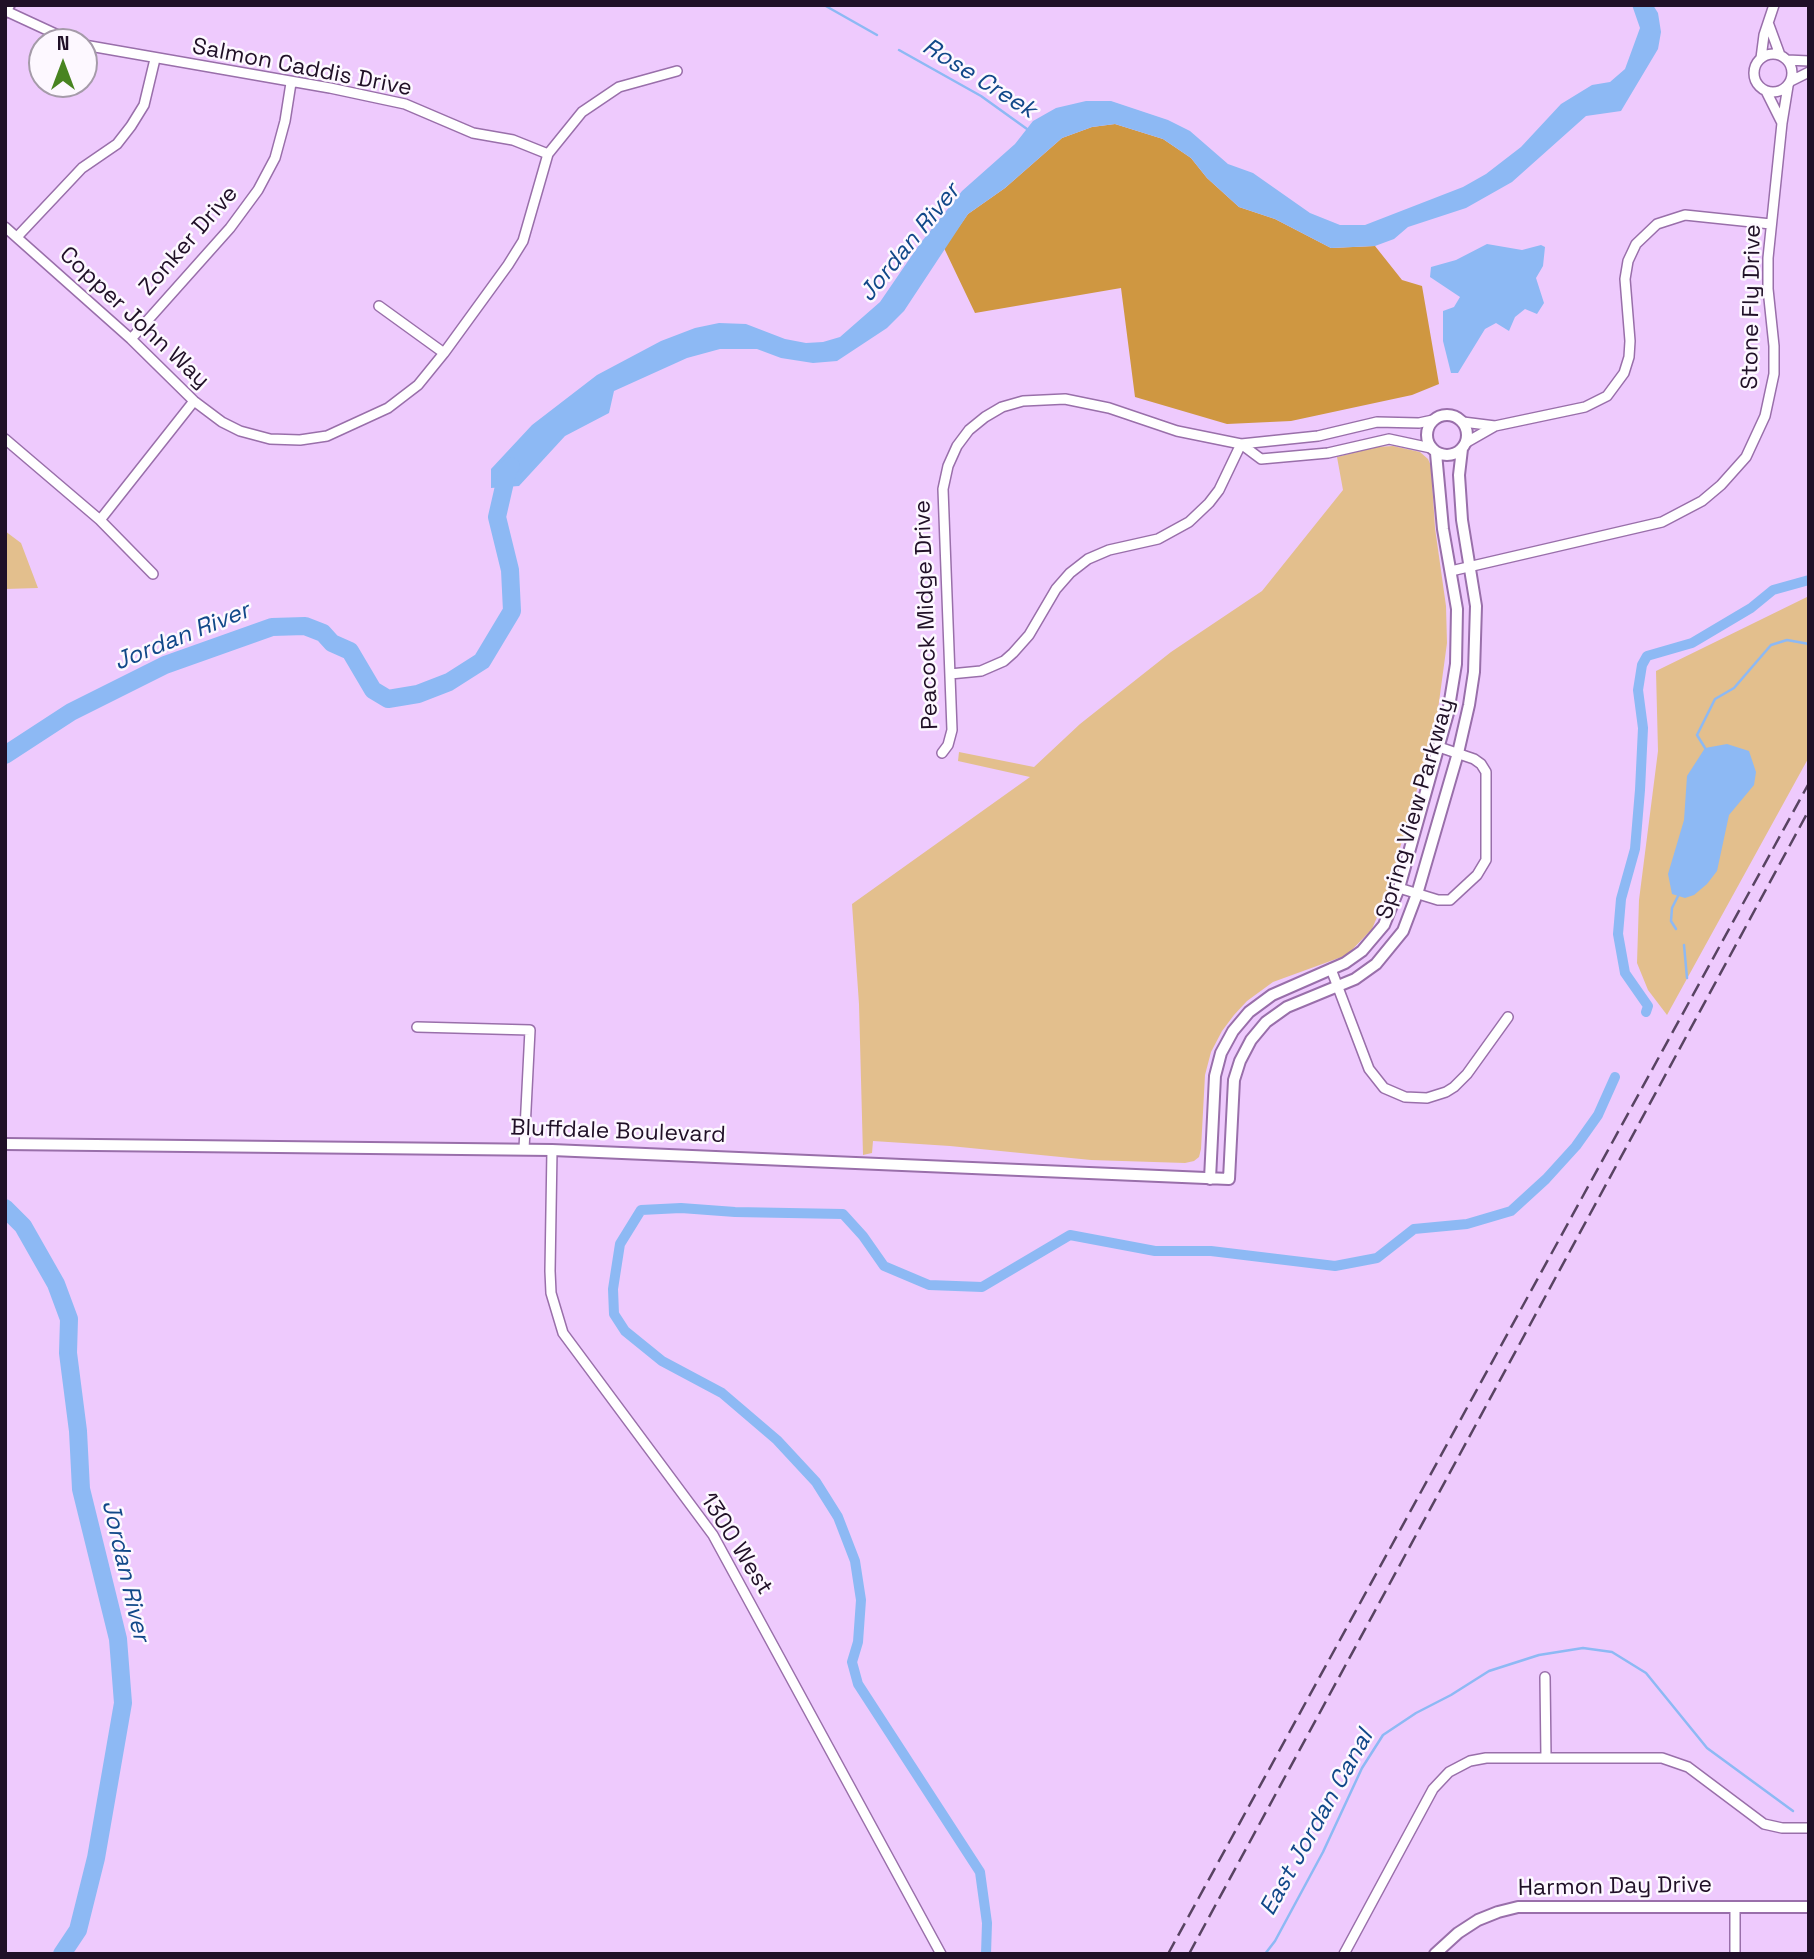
<!DOCTYPE html>
<style>
body{margin:0}
#map{position:relative;width:1814px;height:1959px;overflow:hidden;background:#eecafd;font-family:"Space Grotesk",sans-serif}
canvas{display:block}
.frame{position:absolute;inset:0;border:7px solid #201027;pointer-events:none}
.north{position:absolute;left:28px;top:28px;width:70px;height:70px;box-sizing:border-box;background:#fdf8ff;border:2px solid #a59ba9;border-radius:50%;rotate:0deg;font-size:19px;font-weight:700;line-height:28px;text-align:center;color:#201027}
.north::after{content:'';display:block;margin:auto;width:24px;height:32px;background:#488421;clip-path:polygon(50% 0,100% 100%,50% 72%,0 100%)}
</style>
<div id="map">
<canvas width="1814" height="1959"></canvas>
<div class="frame"></div>
<div class="north">N</div>
</div>
<script>
const c = document.querySelector('canvas').getContext('2d');
c.lineJoin = 'round';
function paint(path, color) { c.fillStyle = color; c.fill(path, 'evenodd'); }
const poly = rows => new Path2D(rows.map(r => 'M' + r).join(''));
function trace(path, color, width, dash) { c.strokeStyle = color; c.lineWidth = width; c.lineCap = dash ? 'butt' : 'round'; c.setLineDash(dash || []); c.stroke(path); }
function label(font, color, halo, rows, align = 'center') {
  c.font = font + ' "Space Grotesk",sans-serif'; c.lineWidth = 5; c.setLineDash([]); c.textBaseline = 'middle'; c.strokeStyle = halo; c.fillStyle = color; for (const [text, x, y, turn = 0] of rows) {
    c.save(); c.translate(x, y); c.rotate((+turn || 0) * Math.PI / 180); c.textAlign = isNaN(turn) ? turn : align; if (halo) c.strokeText(text, 0, 0); c.fillText(text, 0, 0); c.restore();
  }
}
paint(poly([
 [1393,446,1420,452,1428,459,1431,466,1435,528,1446,606,1447,643,1436,724,1386,896,1372,929,1347,955,1273,982,1247,1001,1234,1015,1222,1031,1211,1052,1205,1075,1201,1149,1199,1157,1194,1161,1185,1163,1091,1160,950,1146,873,1141,872,1153,863,1155,859,1004,852,904,1030,777,958,761,959,752,1034,767,1080,724,1171,652,1262,591,1343,490,1337,457,1376,447],
 [5,531,21,543,38,588,5,589],
 [1809,596,1809,757,1667,1015,1648,990,1637,963,1639,900,1658,751,1656,671]
]), '#e3bf8d');
paint(poly([
 [1115,124,1163,139,1191,158,1207,178,1239,207,1275,219,1331,248,1375,246,1402,280,1422,286,1439,384,1412,395,1291,421,1227,424,1135,397,1121,288,975,313,944,248,968,214,1005,188,1062,138,1092,127]
]), '#cf9741');
paint(poly([
 [1632,5,1653,5,1658,13,1661,32,1658,49,1621,111,1586,116,1512,182,1466,208,1408,227,1394,239,1375,246,1331,248,1275,219,1239,207,1207,178,1191,158,1163,139,1115,124,1092,127,1062,138,1005,188,968,214,904,311,887,328,837,361,813,363,781,358,757,349,720,349,687,358,614,391,609,413,565,436,519,486,491,488,491,469,532,425,597,375,661,341,695,328,719,323,746,324,785,339,806,343,823,342,840,337,880,302,919,245,962,191,1015,144,1033,121,1056,108,1086,101,1111,101,1168,120,1190,131,1228,164,1253,173,1310,213,1340,225,1365,225,1463,187,1486,174,1521,147,1561,104,1592,85,1610,82,1625,69,1640,28],
 [1487,244,1522,250,1541,245,1545,247,1543,266,1536,278,1544,303,1537,314,1525,309,1515,317,1509,331,1496,323,1485,329,1458,373,1451,373,1443,341,1443,311,1454,307,1460,297,1430,277,1431,267,1456,260],
 [1727,744,1749,751,1756,772,1754,785,1729,815,1717,871,1707,884,1694,895,1685,898,1672,894,1668,874,1684,820,1687,776,1705,748]
]), '#8db9f4');
trace(poly([
 [824,5,877,35],
 [899,50,981,96,1027,129],
 [1705,748,1697,735,1715,699,1734,688,1771,645,1787,640,1809,644],
 [1676,929,1671,921,1672,908,1678,896],
 [1684,945,1687,978],
 [1265,1954,1275,1941,1323,1852,1362,1768,1383,1735,1416,1713,1451,1695,1489,1671,1539,1655,1583,1648,1612,1652,1646,1673,1707,1748,1793,1811]
]), '#8db9f4', 2.5);
trace(poly([
 [1646,1012,1648,1006,1625,973,1618,934,1621,899,1635,849,1640,790,1643,728,1638,690,1642,665,1647,656,1692,643,1751,608,1773,590,1809,580],
 [986,1954,987,1923,980,1872,858,1684,852,1662,858,1642,861,1600,855,1561,838,1517,816,1482,777,1440,722,1393,662,1361,625,1331,614,1314,613,1289,620,1244,641,1210,681,1208,735,1212,843,1214,863,1236,884,1266,929,1285,982,1287,1070,1235,1155,1251,1211,1251,1335,1266,1377,1258,1414,1229,1467,1224,1511,1211,1546,1179,1576,1146,1598,1115,1615,1077]
]), '#8db9f4', 10);
trace(poly([
 [5,755,71,712,165,665,272,627,305,626,323,633,332,643,350,651,373,690,388,699,418,694,449,682,482,661,512,611,510,570,497,517,508,469,511,466],
 [5,1208,23,1226,56,1284,69,1319,68,1353,78,1431,81,1489,118,1639,123,1703,96,1858,78,1930,62,1954]
]), '#8db9f4', 18);
const minor = poly([
 [6,11,73,42],
 [1769,25,1780,55],
 [84,45,330,88,405,104,473,133,513,140,548,154],
 '1754 73a19 19 0 1 1 38 0a19 19 0 1 1-38 0Z',
 [1761,58,1764,35,1774,5],
 [1787,60,1809,61],
 [1791,81,1809,72],
 [1766,91,1782,123],
 [5,227,131,339,194,401,222,422,240,431,270,439,300,440,327,436,388,408,418,385,444,353,508,265,523,241,548,154,582,112,619,87,677,71],
 [17,237,82,168,117,144,131,126,144,105,155,59],
 [379,306,444,353],
 [131,339,230,228,258,190,275,158,285,121,291,83],
 [1463,422,1495,426,1585,407,1607,396,1624,373,1629,357,1630,341,1625,279,1628,261,1636,244,1657,224,1685,215,1771,224],
 [5,439,100,520,153,574],
 [1467,442,1495,426],
 [1241,444,1261,459,1328,453,1389,439,1431,448],
 [100,520,194,401],
 [1451,571,1662,522,1702,501,1721,485,1746,457,1765,416,1774,374,1774,346,1768,289,1768,258,1782,123,1788,86],
 [950,674,981,671,1004,661,1013,653,1029,635,1056,589,1070,573,1088,559,1109,550,1158,539,1189,522,1209,503,1219,490,1241,444],
 [942,753,948,745,952,730,943,489,948,466,957,446,969,430,985,417,1002,407,1023,401,1065,399,1109,408,1177,431,1241,444,1318,436,1377,422,1419,423,1433,420],
 [1399,888,1438,900,1450,900,1477,875,1486,860,1486,772,1481,764,1474,759,1439,747],
 [1331,969,1369,1069,1384,1088,1405,1097,1427,1098,1446,1092,1454,1087,1467,1074,1508,1017],
 [417,1027,530,1030,524,1149],
 [552,1150,550,1271,551,1293,563,1333,713,1535,941,1954],
 [1545,1677,1546,1758],
 [1344,1954,1433,1789,1449,1772,1470,1761,1486,1758,1662,1758,1688,1767,1764,1824,1782,1828,1809,1828],
 [1735,1954,1735,1907]
]);
const tertiary = poly([
 [5,12,9,5],
 '1427 435a20 20 0 1 1 40 0a20 20 0 1 1-40 0Z',
 [5,1144,552,1150,1229,1179,1234,1080,1240,1061,1251,1040,1266,1022,1287,1007,1355,979,1376,964,1403,931,1417,894,1458,753,1469,705,1474,672,1476,606,1462,520,1459,475,1462,449],
 [1210,1179,1215,1076,1221,1053,1233,1031,1249,1012,1272,995,1345,963,1362,951,1384,925,1399,888,1448,713,1456,664,1457,609,1443,529,1436,453],
 [1435,1954,1458,1933,1478,1920,1498,1912,1518,1907,1809,1907]
]);
trace(minor, '#996faa', 12);
trace(tertiary, '#996faa', 14);
trace(minor, '#fff', 9);
trace(tertiary, '#fff', 10);
trace(poly([
 [1168,1954,1809,783],
 [1189,1954,1809,810]
]), '#584362', 2.5, [14, 7]);
label('23px', '#201027', '#fdf8ff', [
 ["Salmon Caddis Drive",302,68,11],
 ["Zonker Drive",189,241,-49],
 ["Stone Fly Drive",1752,307,-89],
 ["Copper John Way",134,318,43],
 ["Peacock Midge Drive",927,615,-92],
 ["Spring View Parkway",1416,809,-74],
 ["Bluffdale Boulevard",618,1132,2],
 ["1300 West",736,1544,58],
 ["Harmon Day Drive",1615,1887,-1]
]);
label('italic 24px', '#114889', '#fdf8ff', [
 ["Rose Creek",979,79,32],
 ["Jordan River",910,243,-51],
 ["Jordan River",182,637,-22],
 ["Jordan River",125,1571,77],
 ["East Jordan Canal",1317,1823,-61]
]);
</script>
